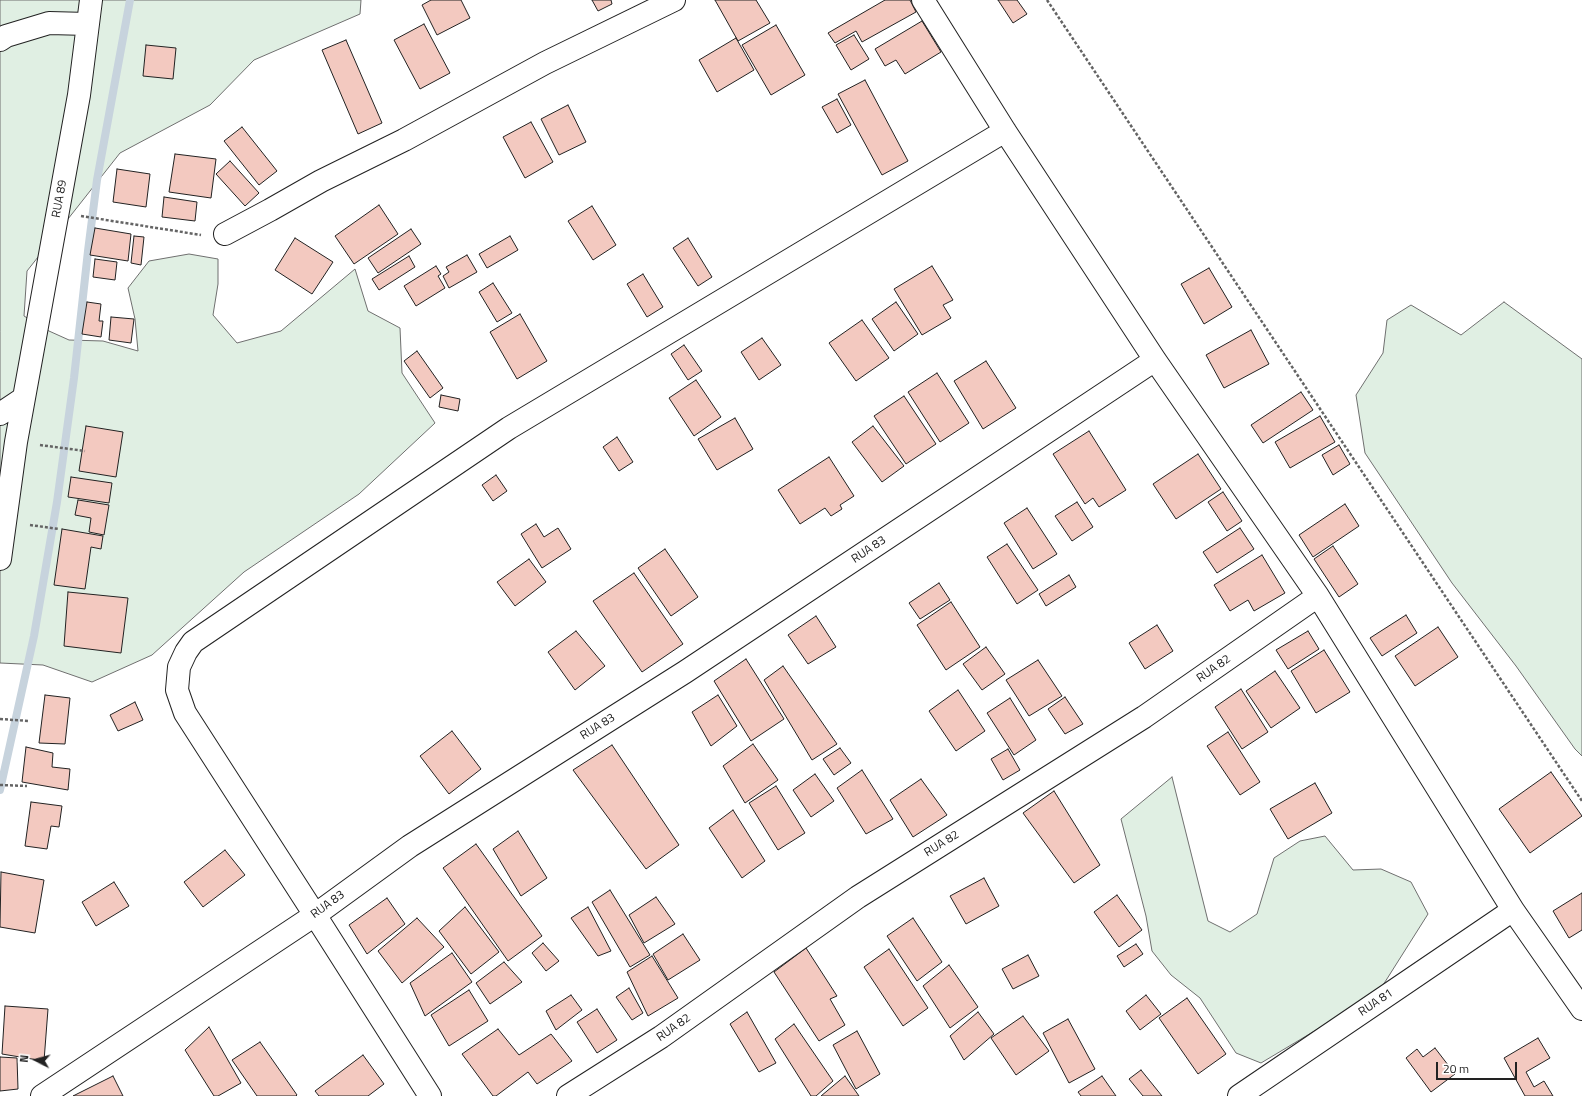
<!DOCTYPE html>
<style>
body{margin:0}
#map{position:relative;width:1582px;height:1096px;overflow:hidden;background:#fff;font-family:"Titillium Web",sans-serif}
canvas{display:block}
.north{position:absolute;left:16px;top:1040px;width:40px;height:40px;-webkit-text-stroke:3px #fff;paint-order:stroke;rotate:276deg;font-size:11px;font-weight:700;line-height:16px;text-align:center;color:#222}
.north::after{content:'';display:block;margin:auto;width:14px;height:18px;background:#222;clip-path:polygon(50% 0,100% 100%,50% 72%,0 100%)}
.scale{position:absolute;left:1436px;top:1062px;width:81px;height:18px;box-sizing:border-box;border:2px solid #222;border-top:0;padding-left:5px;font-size:12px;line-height:14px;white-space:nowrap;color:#222;-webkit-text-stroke:3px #fff;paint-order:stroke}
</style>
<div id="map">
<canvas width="1582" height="1096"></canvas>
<div class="north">N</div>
<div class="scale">20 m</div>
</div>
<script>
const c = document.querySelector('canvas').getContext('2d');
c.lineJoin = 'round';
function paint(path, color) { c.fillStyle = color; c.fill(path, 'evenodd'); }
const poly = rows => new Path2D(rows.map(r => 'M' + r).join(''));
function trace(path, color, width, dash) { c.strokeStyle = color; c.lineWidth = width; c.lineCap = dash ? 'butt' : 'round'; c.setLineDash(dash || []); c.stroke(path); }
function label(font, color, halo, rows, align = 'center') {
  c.font = font + ' "Titillium Web",sans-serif'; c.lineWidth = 3; c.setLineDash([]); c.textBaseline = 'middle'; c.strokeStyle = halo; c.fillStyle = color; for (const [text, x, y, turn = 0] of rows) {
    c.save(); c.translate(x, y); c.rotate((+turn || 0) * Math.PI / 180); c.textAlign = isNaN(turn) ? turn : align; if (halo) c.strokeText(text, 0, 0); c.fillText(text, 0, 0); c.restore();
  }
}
const green = poly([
 [0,0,361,0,360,14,254,60,210,105,120,153,27,271,24,316,49,331,69,340,103,341,138,351,135,319,128,288,149,261,189,254,218,259,218,284,213,315,237,343,281,331,355,269,368,311,400,328,402,373,435,423,359,494,244,572,152,655,92,682,43,665,0,663,0,0],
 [1504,302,1582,359,1582,756,1575,749,1516,666,1452,583,1365,453,1356,395,1383,353,1387,320,1411,305,1461,335,1504,302],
 [1172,777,1208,921,1230,932,1257,914,1274,858,1300,841,1325,836,1353,870,1381,869,1411,882,1428,914,1378,993,1261,1063,1236,1053,1200,998,1171,975,1152,951,1146,916,1121,819,1172,777]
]);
paint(green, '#e0efe3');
trace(green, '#6f6f6f', 1);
trace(poly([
 [0,790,34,636,57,502,74,378,88,251,97,180,130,0]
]), '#c7d3dd', 8);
const building = poly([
 [431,0,461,0,470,18,437,35,422,5,431,0],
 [592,0,611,0,612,4,598,11,592,0],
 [715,0,756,0,770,23,738,41,715,0],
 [885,0,910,0,916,12,862,42,856,31,835,43,828,33,885,0],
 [998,0,1017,0,1027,14,1013,23,998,0],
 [922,21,941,52,905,74,896,60,885,66,875,49,922,21],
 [424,24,450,73,420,89,394,40,424,24],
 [776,25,805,75,771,95,742,45,776,25],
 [854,35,869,59,851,70,836,45,854,35],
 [736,38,754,70,717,92,699,60,736,38],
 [346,40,382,123,358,134,322,50,346,40],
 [146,45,176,48,173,79,143,76,146,45],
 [865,80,908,161,882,175,838,94,865,80],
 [837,99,851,125,837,133,822,107,837,99],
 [568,105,586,142,559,155,541,119,568,105],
 [531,122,553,162,525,178,503,137,531,122],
 [242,127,277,171,259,185,224,141,242,127],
 [175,154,216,159,211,198,169,192,175,154],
 [230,161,259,193,245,206,216,174,230,161],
 [117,169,150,174,146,207,113,202,117,169],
 [164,197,197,202,195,221,162,217,164,197],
 [379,205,398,234,354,264,335,236,379,205],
 [592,206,616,245,593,260,568,221,592,206],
 [95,228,131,234,128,261,90,255,95,228],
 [411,229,421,244,378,273,368,258,411,229],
 [134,236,144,237,141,265,131,263,134,236],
 [510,236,518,250,487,268,479,254,510,236],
 [295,238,333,262,312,294,275,270,295,238],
 [688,238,712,277,698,286,673,248,688,238],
 [467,255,477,272,449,288,443,276,449,272,446,267,467,255],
 [409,256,415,267,379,290,372,279,409,256],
 [95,259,117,262,115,280,93,277,95,259],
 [436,266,441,274,438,276,445,288,416,306,404,286,436,266],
 [932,266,953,300,943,305,951,318,922,335,894,289,932,266],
 [1209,268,1232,307,1204,324,1181,284,1209,268],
 [643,274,663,307,647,317,627,284,643,274],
 [493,283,512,313,497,322,479,292,493,283],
 [87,302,101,304,99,321,103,321,101,337,82,334,87,302],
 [896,302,918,334,894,351,872,319,896,302],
 [520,314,547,361,517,379,490,332,520,314],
 [111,317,134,319,131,343,109,340,111,317],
 [862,320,889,358,856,381,829,343,862,320],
 [1251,330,1269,364,1224,388,1206,355,1251,330],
 [762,338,781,365,759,380,741,352,762,338],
 [684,345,702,371,688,380,671,354,684,345],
 [417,351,443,388,430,398,404,361,417,351],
 [986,361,1016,408,983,429,954,381,986,361],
 [937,373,969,423,940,442,908,392,937,373],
 [696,380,721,417,694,436,669,398,696,380],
 [1301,392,1313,410,1263,443,1251,425,1301,392],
 [441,395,460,399,458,411,439,407,441,395],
 [904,396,936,444,906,464,874,416,904,396],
 [1320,416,1335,442,1290,468,1275,442,1320,416],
 [735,418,753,449,717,470,698,439,735,418],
 [86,426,123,432,116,477,79,471,86,426],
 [873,426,904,466,882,482,852,442,873,426],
 [1089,431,1126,490,1099,507,1093,498,1085,504,1053,454,1089,431],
 [617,437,633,462,619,471,603,447,617,437],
 [1339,445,1350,464,1333,475,1322,455,1339,445],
 [1198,454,1221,489,1176,519,1153,484,1198,454],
 [829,457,854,496,840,505,842,509,831,516,825,508,800,524,778,490,829,457],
 [496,475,507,491,493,501,482,485,496,475],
 [71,477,112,483,109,503,68,497,71,477],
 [1223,492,1242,521,1227,531,1208,502,1223,492],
 [78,500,109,505,104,535,89,532,91,518,75,515,78,500],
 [1077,502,1093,527,1072,541,1055,516,1077,502],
 [1345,504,1359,526,1313,557,1299,535,1345,504],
 [1027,508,1057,554,1033,569,1004,523,1027,508],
 [536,524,544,537,558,528,571,549,542,568,521,534,536,524],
 [1240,528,1254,549,1217,573,1203,552,1240,528],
 [62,529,103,536,101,549,91,547,85,589,54,585,62,529],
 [1007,544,1038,590,1017,604,987,557,1007,544],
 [1333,546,1358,584,1339,597,1314,559,1333,546],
 [665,549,698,597,671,616,638,568,665,549],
 [1262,555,1285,593,1254,611,1248,600,1230,611,1214,585,1262,555],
 [529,559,546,582,515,606,497,582,529,559],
 [634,573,683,644,642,672,593,601,634,573],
 [1069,575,1076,587,1046,606,1039,594,1069,575],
 [939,583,950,600,920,619,909,603,939,583],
 [68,592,128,598,121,653,64,646,68,592],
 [951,602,980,647,946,670,917,625,951,602],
 [1406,615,1417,633,1382,656,1370,638,1406,615],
 [816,616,836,647,808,664,788,635,816,616],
 [1157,625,1173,651,1145,669,1129,643,1157,625],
 [1438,627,1458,657,1415,686,1395,656,1438,627],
 [576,631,605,666,575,690,548,652,576,631],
 [1308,631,1319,649,1288,669,1276,650,1308,631],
 [986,647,1005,674,982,690,963,664,986,647],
 [1324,650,1350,692,1316,713,1291,671,1324,650],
 [746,659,784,719,751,741,714,681,746,659],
 [1038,660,1062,696,1029,716,1006,680,1038,660],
 [783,666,837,744,812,760,764,680,783,666],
 [1275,671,1300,708,1271,728,1246,691,1275,671],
 [1241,689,1268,732,1242,749,1215,707,1241,689],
 [958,690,985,731,956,751,929,711,958,690],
 [45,695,70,698,65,744,39,743,45,695],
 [718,695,737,726,711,746,692,712,718,695],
 [1065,697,1083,724,1065,734,1048,709,1065,697],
 [1010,698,1036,740,1014,755,987,713,1010,698],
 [135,702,143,720,118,731,110,715,135,702],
 [452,731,481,769,449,794,420,756,452,731],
 [1228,732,1260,782,1240,795,1207,746,1228,732],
 [753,744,778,780,745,803,723,766,753,744],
 [612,745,679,845,646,869,573,770,612,745],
 [26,747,53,753,52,767,70,769,68,790,22,782,26,747],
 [840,748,851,763,834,775,823,759,840,748],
 [1008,749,1020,770,1003,780,991,759,1008,749],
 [862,770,893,819,866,834,837,788,862,770],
 [1551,772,1582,816,1530,853,1499,809,1551,772],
 [815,774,834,801,811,817,793,790,815,774],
 [921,779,947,815,913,837,890,800,921,779],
 [1315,783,1332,813,1288,839,1270,809,1315,783],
 [776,786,805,833,778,850,749,803,776,786],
 [1054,791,1100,865,1074,883,1023,813,1054,791],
 [31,802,62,806,59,827,51,826,47,849,25,846,31,802],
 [733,810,765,861,742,878,709,828,733,810],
 [518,831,547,878,521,896,493,849,518,831],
 [476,844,542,936,508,961,443,868,476,844],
 [225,850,245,875,203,907,184,882,225,850],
 [1,872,44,880,35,933,0,927,1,872],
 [984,878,999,906,966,924,950,896,984,878],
 [114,882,129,906,96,926,82,902,114,882],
 [610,890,650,955,630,967,592,902,610,890],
 [1582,893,1582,930,1569,938,1553,911,1582,893],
 [1117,895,1142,930,1119,947,1094,912,1117,895],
 [656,897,675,924,644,943,629,915,656,897],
 [387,898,405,924,367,954,349,925,387,898],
 [465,907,499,952,471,974,439,931,465,907],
 [588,907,611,951,598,956,571,918,588,907],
 [417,918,444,947,402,983,378,951,417,918],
 [913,918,942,962,917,981,887,936,913,918],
 [683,934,700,960,668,980,653,954,683,934],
 [543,943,559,961,546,971,532,953,543,943],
 [1136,944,1143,954,1124,967,1117,956,1136,944],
 [806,948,837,996,830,999,845,1025,819,1041,774,972,806,948],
 [889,949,928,1008,903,1026,864,967,889,949],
 [452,953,472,982,425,1016,410,983,452,953],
 [1028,955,1039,976,1013,989,1002,969,1028,955],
 [652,956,678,998,648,1016,627,972,652,956],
 [504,962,522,982,490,1004,476,983,504,962],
 [949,965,978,1007,950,1028,923,986,949,965],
 [629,988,643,1013,632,1020,616,997,629,988],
 [469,990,488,1021,449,1046,431,1015,469,990],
 [571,995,582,1010,556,1030,546,1011,571,995],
 [1146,995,1161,1014,1140,1030,1126,1011,1146,995],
 [1187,998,1226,1054,1198,1074,1159,1018,1187,998],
 [5,1006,48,1009,44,1061,2,1054,5,1006],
 [597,1009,617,1040,597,1053,577,1022,597,1009],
 [747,1012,776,1063,759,1072,730,1024,747,1012],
 [978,1012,994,1034,964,1060,950,1036,978,1012],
 [1023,1016,1049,1051,1016,1075,991,1038,1023,1016],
 [1068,1019,1095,1069,1069,1083,1043,1033,1068,1019],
 [794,1024,833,1081,816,1096,811,1096,775,1039,794,1024],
 [209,1027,241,1083,218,1096,214,1096,185,1050,209,1027],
 [498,1029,519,1055,551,1034,572,1061,537,1084,528,1072,496,1096,493,1096,462,1054,498,1029],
 [857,1031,880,1074,856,1089,833,1045,857,1031],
 [1538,1038,1550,1058,1526,1072,1534,1087,1544,1081,1553,1096,1525,1096,1504,1058,1538,1038],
 [260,1042,297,1095,296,1096,257,1096,232,1060,260,1042],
 [1435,1048,1455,1074,1431,1092,1406,1058,1417,1049,1423,1057,1435,1048],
 [363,1055,384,1084,368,1096,319,1096,315,1091,363,1055],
 [0,1057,17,1058,18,1089,0,1091,0,1057],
 [1141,1070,1162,1096,1143,1096,1129,1079,1141,1070],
 [113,1076,123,1096,73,1096,113,1076],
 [845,1076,859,1096,821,1096,845,1076],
 [1102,1076,1116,1096,1081,1096,1078,1092,1102,1076]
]);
paint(building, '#f3c9c0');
trace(building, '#222', 1);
const minor = poly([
 [923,0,1005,131,1155,360,1318,596,1513,910,1582,1009],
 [0,40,6,36,49,23,88,24],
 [225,234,270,210,321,181,404,140,545,63,674,0],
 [0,414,24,398],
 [0,559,16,442,79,95,91,0],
 [42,1096,315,915,410,846,685,672,1155,360],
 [430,1096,315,915,185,713,177,690,179,667,186,652,193,642,509,428,1005,131],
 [568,1096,661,1037,858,897,1144,717,1318,596],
 [1239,1096,1513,910]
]);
trace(minor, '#222', 24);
trace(poly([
 [1047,0,1582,801],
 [81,216,201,235],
 [40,445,85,451],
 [30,525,59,529],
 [0,719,29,721],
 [0,785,27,786]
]), '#646464', 2.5, [3, 2]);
trace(minor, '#fff', 22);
label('12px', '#222', '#fff', [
 ["RUA 89",60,199,-80],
 ["RUA 83",869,550,-34],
 ["RUA 82",1214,669,-35],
 ["RUA 83",598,727,-32],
 ["RUA 82",942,844,-32],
 ["RUA 83",328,905,-36],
 ["RUA 81",1376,1003,-34],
 ["RUA 82",674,1028,-35]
]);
</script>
